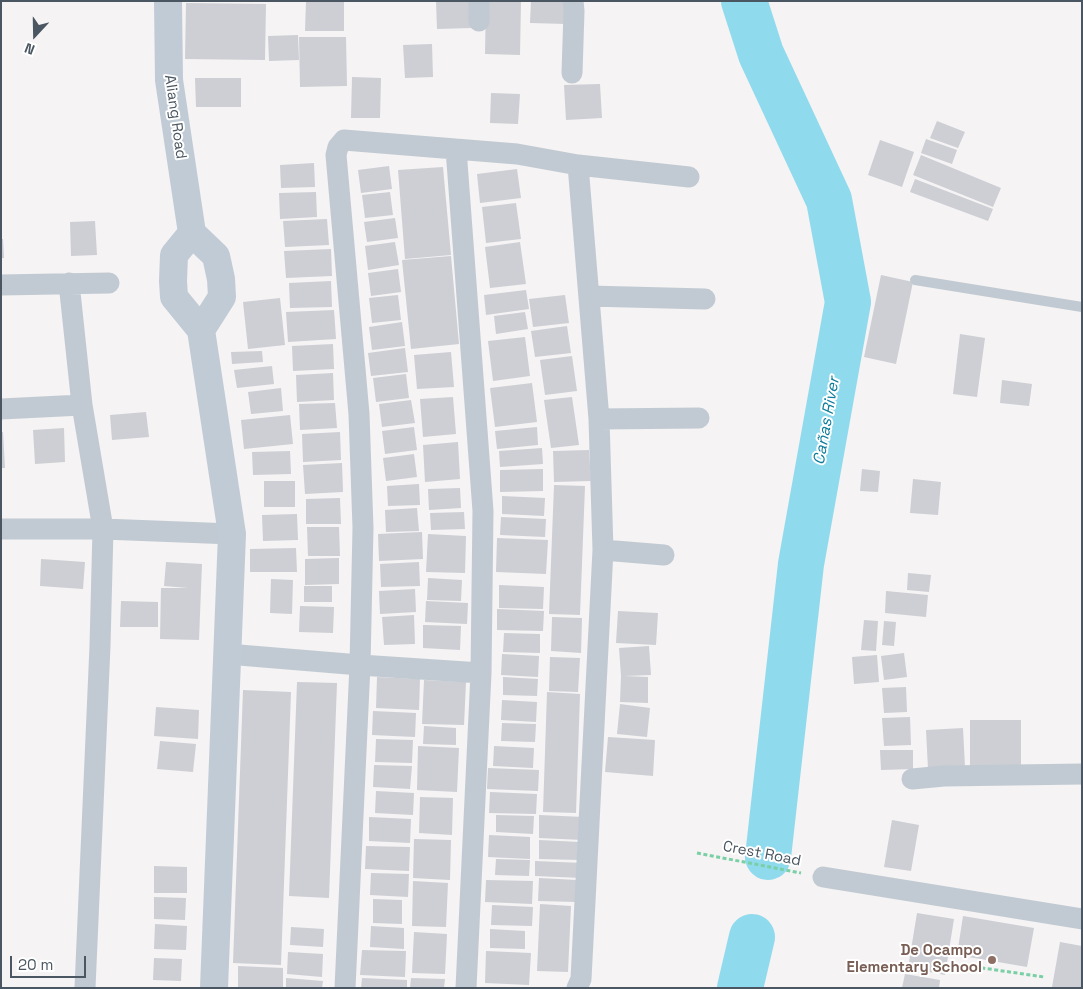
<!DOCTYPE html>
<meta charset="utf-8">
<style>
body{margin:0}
#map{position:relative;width:1083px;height:989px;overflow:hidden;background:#f5f3f3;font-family:"Space Grotesk",sans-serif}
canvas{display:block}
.frame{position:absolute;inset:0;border:2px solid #4a5661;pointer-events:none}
.north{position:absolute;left:10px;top:10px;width:50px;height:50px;-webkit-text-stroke:4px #fff;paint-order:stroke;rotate:201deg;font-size:14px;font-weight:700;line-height:20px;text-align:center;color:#4a5661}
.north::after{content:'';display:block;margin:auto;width:18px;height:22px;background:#4a5661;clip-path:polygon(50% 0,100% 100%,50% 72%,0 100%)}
.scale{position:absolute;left:10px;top:956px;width:76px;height:22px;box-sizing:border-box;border:2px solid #4a5661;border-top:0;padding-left:6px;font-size:15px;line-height:18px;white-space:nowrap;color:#4a5661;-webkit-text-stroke:4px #fff;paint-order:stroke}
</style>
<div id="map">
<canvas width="1083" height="989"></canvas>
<div class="frame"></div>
<div class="north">N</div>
<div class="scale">20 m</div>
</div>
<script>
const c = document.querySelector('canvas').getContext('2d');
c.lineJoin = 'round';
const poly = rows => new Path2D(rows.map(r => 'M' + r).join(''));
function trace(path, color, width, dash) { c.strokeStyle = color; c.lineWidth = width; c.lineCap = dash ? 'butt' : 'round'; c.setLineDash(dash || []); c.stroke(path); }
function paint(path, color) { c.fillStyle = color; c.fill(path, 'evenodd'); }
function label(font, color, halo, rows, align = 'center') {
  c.font = font + ' "Space Grotesk",sans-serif'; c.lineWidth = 4; c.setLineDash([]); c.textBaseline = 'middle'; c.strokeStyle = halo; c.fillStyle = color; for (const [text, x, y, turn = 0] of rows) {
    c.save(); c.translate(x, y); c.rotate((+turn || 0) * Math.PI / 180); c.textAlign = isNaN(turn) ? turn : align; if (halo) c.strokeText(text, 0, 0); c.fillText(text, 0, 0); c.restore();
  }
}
trace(poly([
 [744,1,761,54,829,200,848,302,801,564,768,857],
 [740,988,752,937]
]), '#90daee', 46);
paint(poly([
 [306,1,344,1,344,31,305,31],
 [436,1,470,1,472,28,437,29],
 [486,1,521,1,520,55,485,54],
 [531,1,566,1,566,24,530,23],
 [186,3,266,4,265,60,185,59],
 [298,35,299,60,269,61,268,36],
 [299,37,346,37,347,86,300,87],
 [432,44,433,77,405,78,403,45],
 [352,77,381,78,380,118,351,118],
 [195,78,241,78,241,107,196,107],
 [600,84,602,118,566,120,564,85],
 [491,93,520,94,518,124,490,123],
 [937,121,965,132,958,148,930,138],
 [926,139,957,150,952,164,921,153],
 [880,140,914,152,902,187,868,175],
 [921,155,1001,188,993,207,913,175],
 [314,163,315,187,281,188,280,165],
 [389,166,392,189,361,193,358,170],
 [443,167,451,255,405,259,398,170],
 [517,169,521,198,480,203,477,174],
 [915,179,993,209,988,221,910,192],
 [316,192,317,217,280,219,279,193],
 [390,192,393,215,365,218,362,195],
 [516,203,521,239,486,243,482,207],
 [395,218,398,238,367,242,364,222],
 [327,219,329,245,285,247,283,221],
 [95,221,97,255,71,256,70,222],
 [1,239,3,239,4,258,1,258],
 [395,242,399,265,368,270,365,246],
 [520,242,526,284,490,288,485,247],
 [331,249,332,276,286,278,284,251],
 [451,256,459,344,411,349,402,260],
 [398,269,401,292,371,296,368,273],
 [881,275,913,282,896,364,864,357],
 [331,281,332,307,290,308,289,283],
 [526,290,529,309,486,315,484,295],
 [398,295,401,320,372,323,369,298],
 [565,295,569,323,533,327,529,299],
 [280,298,285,345,248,349,243,302],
 [334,310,336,339,288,342,286,312],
 [525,312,528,329,496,334,494,316],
 [402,322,405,346,372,350,369,327],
 [567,326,571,353,535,357,531,331],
 [960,334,985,338,977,397,953,394],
 [525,337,530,376,493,381,488,341],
 [333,344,334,369,293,371,292,346],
 [405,348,408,372,371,376,368,353],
 [262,351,263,362,232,364,231,352],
 [451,352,454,387,417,389,414,355],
 [572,356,577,391,545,395,540,360],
 [272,366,274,384,237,388,234,370],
 [333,373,334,400,297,402,296,375],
 [406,374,409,398,376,402,373,378],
 [1002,380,1032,384,1029,406,1000,403],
 [532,383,537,422,495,427,490,388],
 [281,388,283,411,251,414,248,392],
 [453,397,456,434,423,437,420,399],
 [572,397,579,445,551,448,544,400],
 [411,400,415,423,382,427,379,404],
 [335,403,337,428,300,430,299,404],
 [146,412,149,437,112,440,110,415],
 [290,415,293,444,244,449,241,420],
 [414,427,417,450,385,454,382,431],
 [537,427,538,445,497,449,495,431],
 [64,428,65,462,35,464,33,430],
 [1,432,3,432,5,468,1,468],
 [340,432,341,460,303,462,302,434],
 [458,442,460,479,425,482,423,445],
 [542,448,543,464,500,467,499,451],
 [589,450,591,481,554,482,553,451],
 [290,451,291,474,253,475,252,452],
 [414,454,417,477,386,481,383,458],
 [342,463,343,492,305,494,303,465],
 [543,469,543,491,500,492,500,470],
 [862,469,880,471,878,492,860,491],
 [913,479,941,482,938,515,910,513],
 [264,481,295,481,295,507,264,507],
 [419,484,420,505,388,506,387,486],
 [554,485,585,486,580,615,549,614],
 [460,488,461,508,429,510,428,489],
 [502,496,545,498,544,516,502,514],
 [340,498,341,524,306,524,306,499],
 [417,508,419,531,386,532,385,510],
 [464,512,465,529,431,530,430,513],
 [297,514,298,540,263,541,262,515],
 [501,517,546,519,545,537,500,535],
 [307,527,339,527,340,556,308,556],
 [422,532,423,559,379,561,378,534],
 [428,534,466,536,465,573,426,572],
 [497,538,548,540,546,574,496,572],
 [296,548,297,572,250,572,250,549],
 [339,558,339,584,305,585,305,559],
 [41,559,85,562,83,589,40,586],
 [166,562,202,564,199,640,160,639,161,588,188,588,164,586],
 [419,562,420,586,381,587,380,564],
 [908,573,931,575,929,592,907,590],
 [428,578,462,580,461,601,427,600],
 [271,579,293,580,292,614,270,613],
 [499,585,544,587,543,609,499,608],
 [304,586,332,586,332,602,304,602],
 [415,589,416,612,380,614,379,591],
 [886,591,928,595,926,617,885,613],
 [121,601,158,602,158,627,120,627],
 [426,601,468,603,467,624,425,622],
 [300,606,334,607,333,633,299,632],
 [497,609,544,611,543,631,497,630],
 [618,611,658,613,656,645,616,643],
 [414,615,415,644,384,645,382,617],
 [552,617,582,618,581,653,551,651],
 [864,620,878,621,876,651,861,650],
 [884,621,896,622,894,646,882,645],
 [423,625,461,626,460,650,423,648],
 [504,633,540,634,540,653,503,652],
 [649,646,651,675,624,676,648,677,648,703,620,702,621,676,619,648],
 [904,653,907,677,884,680,881,656],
 [502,654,539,656,538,677,501,675],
 [877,655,879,682,854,684,852,657],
 [550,657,580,658,578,692,549,691],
 [377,677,420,679,419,710,376,708],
 [503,677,538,679,537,696,503,695],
 [424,680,466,682,464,725,422,724],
 [297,682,337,683,329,898,289,896],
 [906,687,907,712,884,713,882,688],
 [243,690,291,692,281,965,233,963],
 [547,692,580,694,576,813,543,812],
 [502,700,537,702,536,722,501,720],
 [620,704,650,708,647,737,617,734],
 [156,707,199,710,198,739,154,736],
 [373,711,416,713,415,737,372,735],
 [910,717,911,745,884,746,882,718],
 [970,720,1021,720,1021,766,970,766],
 [502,723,536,724,535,742,501,741],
 [424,726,456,728,456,745,423,744],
 [963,728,965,767,928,769,926,730],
 [608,737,655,740,653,776,605,772],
 [376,739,413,740,412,763,375,762],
 [160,741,196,744,193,772,157,769],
 [418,746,459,748,457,792,417,790],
 [494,746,534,748,533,768,493,766],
 [880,750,913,750,913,769,881,770],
 [374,765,412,766,410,789,373,787],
 [488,768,539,770,538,791,487,789],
 [376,791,414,793,413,815,375,813],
 [490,792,537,794,536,814,489,813],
 [420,797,453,798,452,835,419,833],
 [496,815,534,816,533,834,496,832],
 [539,815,584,817,583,840,539,838],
 [369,817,411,819,410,843,369,841],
 [892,820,919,825,911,871,884,867],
 [489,835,530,837,530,859,488,857],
 [414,839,451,840,450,880,413,878],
 [539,840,580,842,579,860,539,859],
 [366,846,410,847,409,871,365,869],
 [496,859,530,860,529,876,495,875],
 [535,861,583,863,582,878,535,876],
 [154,866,187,867,187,893,154,893],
 [371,873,409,874,408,897,370,895],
 [539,878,577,880,576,902,538,901],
 [486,880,533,881,532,904,485,902],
 [413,881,448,883,446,927,412,926],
 [154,897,186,898,185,920,154,919],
 [373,899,402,900,402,924,373,923],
 [540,904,571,906,568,972,537,971],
 [492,905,533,907,532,926,491,925],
 [917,913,954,919,945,975,908,968],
 [963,916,1034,928,1027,967,957,955],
 [155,924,187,926,186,950,154,949],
 [371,926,404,928,404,949,370,947],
 [291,927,324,929,323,947,290,945],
 [490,929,525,931,525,949,490,948],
 [414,932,447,934,445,974,412,973],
 [1060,942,1082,946,1082,988,1052,987],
 [362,950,406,951,405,977,360,975],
 [486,951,531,953,529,985,485,983],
 [288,952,323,954,322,977,287,974],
 [154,958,182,959,181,981,153,980],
 [238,966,283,968,283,988,238,988],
 [905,974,940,980,939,988,902,988],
 [286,978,323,981,322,988,286,988],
 [362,978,407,980,407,988,361,988],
 [411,978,445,979,444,988,410,988]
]), '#cdcfd5');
trace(poly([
 [697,853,801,873],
 [962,965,1044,977]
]), '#7ad0a6', 3, [4, 2.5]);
trace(poly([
 [915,280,1082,307]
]), '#c1cad2', 10);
trace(poly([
 [479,1,479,21],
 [572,73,574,11,573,1],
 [456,149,483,511,481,673,466,988],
 [69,283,82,405],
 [1,285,109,283],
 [589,296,705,299],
 [1,409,82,405,103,529,100,646,85,988],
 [599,419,699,418],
 [1,529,103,529,232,534],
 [603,550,664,555],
 [227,654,360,665,481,673],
 [912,779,944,776,1082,774],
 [823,877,1082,919],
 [345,988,360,665,363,528,359,414,336,155,338,147,344,140,517,154,578,165,689,177],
 [577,988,581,979,603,550,599,419,578,165]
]), '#c1cad2', 21);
trace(poly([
 [168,1,169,80,192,233],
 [192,233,174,255,173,281,174,297,201,330,232,534,214,988],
 [192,233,216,256,221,279,222,297,201,330]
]), '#c1cbd6', 28);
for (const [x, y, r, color] of [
 [992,960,5,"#8d6e63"]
]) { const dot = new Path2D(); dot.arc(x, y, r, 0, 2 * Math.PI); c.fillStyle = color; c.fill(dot); trace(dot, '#fff', 2); }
label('15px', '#4a5661', '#fff', [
 ["Aliang Road",175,117,82],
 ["Crest Road",762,854,11]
]);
label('bold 15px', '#785e54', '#fff', [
 ["De Ocampo",982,951],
 ["Elementary School",982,968]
], 'right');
label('italic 16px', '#0c7c9b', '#fff', [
 ["Cañas River",827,421,-80]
]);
</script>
